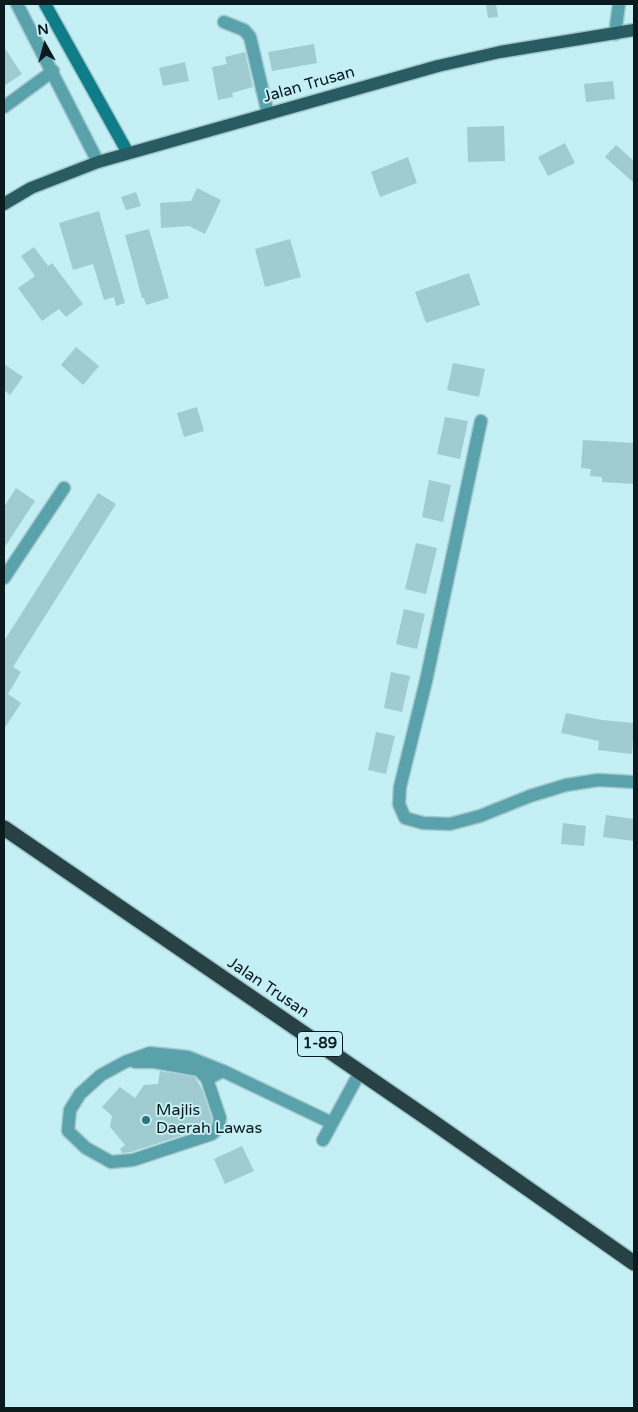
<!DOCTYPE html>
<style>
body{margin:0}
#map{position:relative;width:638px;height:1412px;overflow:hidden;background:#c4eff5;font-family:"Varela Round",sans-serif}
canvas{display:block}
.frame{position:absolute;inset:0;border:5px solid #0a1a1d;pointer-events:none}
.north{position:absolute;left:20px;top:20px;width:50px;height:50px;-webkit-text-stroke:4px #c4eff5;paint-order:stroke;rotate:353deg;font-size:14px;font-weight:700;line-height:20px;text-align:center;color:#0a1a1d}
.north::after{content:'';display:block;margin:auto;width:18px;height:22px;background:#0a1a1d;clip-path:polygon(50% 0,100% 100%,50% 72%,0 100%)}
</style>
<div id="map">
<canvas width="638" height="1412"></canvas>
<div class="frame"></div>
<div class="north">N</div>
</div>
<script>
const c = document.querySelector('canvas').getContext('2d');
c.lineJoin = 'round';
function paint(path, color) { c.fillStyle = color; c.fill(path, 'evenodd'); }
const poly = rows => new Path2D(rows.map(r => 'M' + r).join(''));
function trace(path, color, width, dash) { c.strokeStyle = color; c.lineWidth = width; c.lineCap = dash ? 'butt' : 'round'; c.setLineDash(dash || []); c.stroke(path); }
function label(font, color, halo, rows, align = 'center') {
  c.font = font + ' "Varela Round",sans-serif'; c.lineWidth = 4; c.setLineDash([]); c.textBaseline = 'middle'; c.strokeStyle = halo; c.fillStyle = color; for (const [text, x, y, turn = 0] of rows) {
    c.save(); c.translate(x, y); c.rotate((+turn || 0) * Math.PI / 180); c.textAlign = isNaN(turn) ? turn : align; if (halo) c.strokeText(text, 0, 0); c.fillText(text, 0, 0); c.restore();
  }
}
paint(poly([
 [486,4,496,4,498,17,488,18],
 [314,44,317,63,272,71,268,52],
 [4,47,22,74,4,86],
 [245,52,253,87,232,93,233,97,218,100,212,67,227,64,225,57],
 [185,62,189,81,163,86,159,68],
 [613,81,615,99,586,102,584,84],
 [504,126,505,161,468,162,467,127],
 [565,143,575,163,548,176,538,157],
 [616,145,634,161,634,183,605,157],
 [408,157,417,183,380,197,371,172],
 [197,188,221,200,205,234,189,226,161,228,160,203,191,201],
 [136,192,141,206,126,210,121,197],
 [99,211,125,303,116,306,114,297,104,300,93,264,73,270,59,223],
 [149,229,169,298,146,305,144,298,142,298,125,235],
 [290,239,301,277,265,287,255,249],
 [34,247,48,266,52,263,83,304,66,317,59,309,42,321,18,288,35,276,21,256],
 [469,273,480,305,426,323,415,292],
 [76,347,99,366,83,385,61,365],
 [453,363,485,369,479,397,447,390],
 [4,364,23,377,10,395,4,390],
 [197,407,204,431,184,437,177,413],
 [445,417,468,421,460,459,437,454],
 [583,440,634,443,634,484,602,482,602,477,590,476,591,469,581,468],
 [429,480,451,485,443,522,422,517],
 [16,488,35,501,4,548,4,507],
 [98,493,116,504,13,667,21,672,8,694,21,703,4,729,4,641],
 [416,543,437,548,426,594,405,589],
 [404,609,425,614,417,649,396,644],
 [391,672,410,676,402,712,384,708],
 [566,713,602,720,634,723,632,754,598,750,599,741,561,733],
 [376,732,395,736,386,774,368,770],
 [606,815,634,819,634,841,603,837],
 [563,823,586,826,584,846,561,844],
 [160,1071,195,1077,202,1089,212,1119,211,1124,208,1127,131,1152,122,1153,120,1149,125,1145,110,1127,112,1116,102,1107,120,1087,135,1098,144,1085,158,1084],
 [242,1146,254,1171,225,1184,214,1159]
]), '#a0cbd0');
const street = poly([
 [17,4,98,162],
 [224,22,244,30,250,37,268,114],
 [615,34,619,4],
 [4,107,53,71],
 [481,421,426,681,400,787,399,804,405,818,423,823,450,824,480,816,530,796,566,785,598,780,634,782],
 [4,578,64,488],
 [135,1062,155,1062,199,1070,207,1079],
 [223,1071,207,1079,220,1118,218,1128,212,1134,133,1160,111,1162,86,1148,68,1131,70,1110,80,1094,101,1075,125,1062,150,1053,188,1057,223,1071,332,1123],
 [323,1140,360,1072]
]);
const secondary = poly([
 [45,4,128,153]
]);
const primary = poly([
 [4,204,31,188,98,162,438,66,500,52,634,30]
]);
const highway = poly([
 [4,828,430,1120,634,1263]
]);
trace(street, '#a3c9ce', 15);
trace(secondary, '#a3c9ce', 15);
trace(primary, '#a3c9ce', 15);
trace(highway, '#a3c9ce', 18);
trace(street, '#5aa2ab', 12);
trace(secondary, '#0f7d88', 12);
trace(primary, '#285c62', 12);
trace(highway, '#274145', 15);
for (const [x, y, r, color] of [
 [146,1120,5,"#2e767f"]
]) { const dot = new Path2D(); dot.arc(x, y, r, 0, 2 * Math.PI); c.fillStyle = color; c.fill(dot); trace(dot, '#c4eff5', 2); }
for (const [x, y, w] of [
 [320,1044,45]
]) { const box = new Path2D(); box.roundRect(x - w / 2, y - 12.5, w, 25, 4); c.fillStyle = '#c4eff5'; c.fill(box); trace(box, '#0a1a1d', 1); }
label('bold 15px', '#0a1a1d', null, [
 ["1-89",320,1044]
]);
label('16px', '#0a1a1d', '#c4eff5', [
 ["Jalan Trusan",309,85,-16],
 ["Jalan Trusan",268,988,34]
]);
label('16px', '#0a1a1d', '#c4eff5', [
 ["Majlis",156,1111],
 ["Daerah Lawas",156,1129]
], 'left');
</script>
